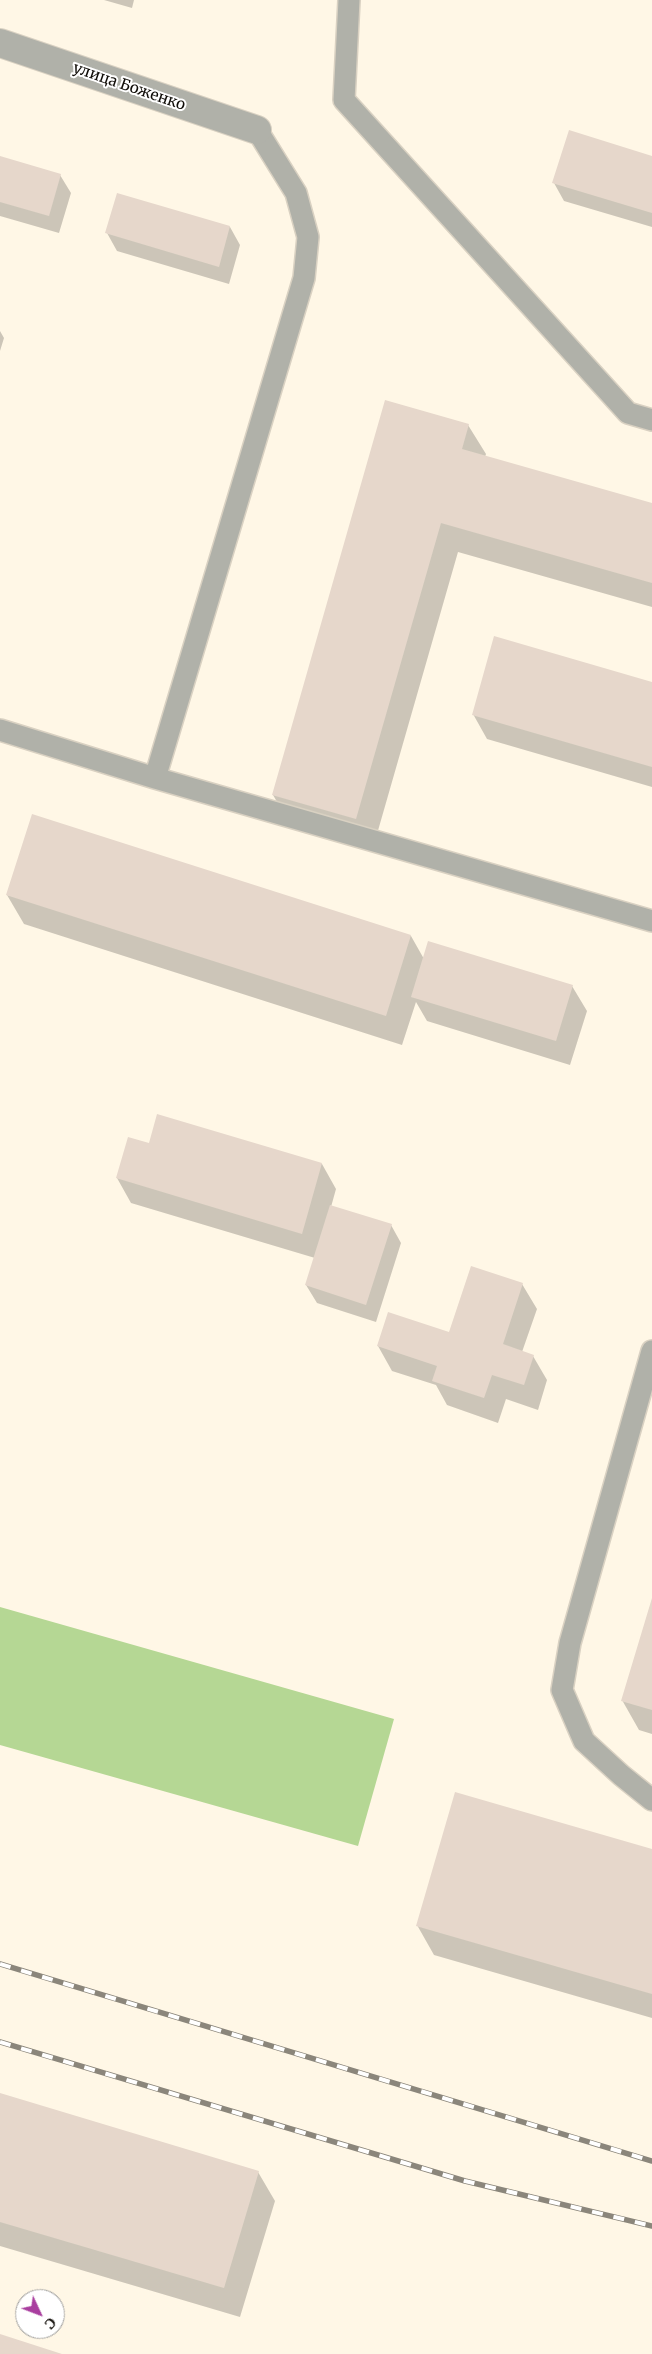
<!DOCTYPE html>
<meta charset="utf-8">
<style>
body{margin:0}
#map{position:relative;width:652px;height:2354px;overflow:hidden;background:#fff7e6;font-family:Merriweather,serif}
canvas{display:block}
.north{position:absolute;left:15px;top:2289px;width:50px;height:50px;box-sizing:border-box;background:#fff;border:1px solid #9f9e9c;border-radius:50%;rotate:133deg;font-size:14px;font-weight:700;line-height:20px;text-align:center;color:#0f0c07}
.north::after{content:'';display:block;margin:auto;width:18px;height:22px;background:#a93e9f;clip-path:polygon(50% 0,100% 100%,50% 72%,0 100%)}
</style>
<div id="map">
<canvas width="652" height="2354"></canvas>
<div class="north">С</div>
</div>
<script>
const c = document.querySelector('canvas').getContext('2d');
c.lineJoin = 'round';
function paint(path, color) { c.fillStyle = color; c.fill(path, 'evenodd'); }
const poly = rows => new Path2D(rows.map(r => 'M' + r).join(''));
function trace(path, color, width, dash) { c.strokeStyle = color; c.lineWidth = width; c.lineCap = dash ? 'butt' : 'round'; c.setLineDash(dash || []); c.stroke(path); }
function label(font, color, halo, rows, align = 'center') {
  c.font = font + ' Merriweather,serif'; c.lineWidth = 4; c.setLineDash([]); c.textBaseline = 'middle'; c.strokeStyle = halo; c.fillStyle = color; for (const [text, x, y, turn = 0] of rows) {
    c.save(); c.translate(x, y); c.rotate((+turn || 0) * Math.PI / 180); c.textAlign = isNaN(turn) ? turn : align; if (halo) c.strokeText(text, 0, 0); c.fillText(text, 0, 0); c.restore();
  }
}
paint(poly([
 [0,1607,394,1719,358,1846,0,1745]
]), '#b5d794');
paint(poly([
 [104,0,134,0,132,8],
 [0,157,60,175,71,193,59,233,0,216],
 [652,157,652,227,564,201,554,183],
 [230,227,240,245,229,284,117,251,107,233],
 [0,331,4,338,0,351],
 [468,425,486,454,485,457,652,504,652,607,458,552,373,848,290,824,273,795],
 [652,683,652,787,487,739,473,714],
 [7,895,411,936,424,959,572,986,587,1011,570,1065,427,1021,416,1002,402,1045,24,924],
 [149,1145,322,1164,336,1189,331,1207,391,1225,401,1243,376,1322,317,1303,306,1285,315,1258,131,1203,117,1178],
 [522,1284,537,1309,522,1352,533,1356,547,1380,538,1410,506,1399,498,1423,447,1405,436,1385,392,1371,378,1346,450,1334],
 [652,1600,652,1734,639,1730,622,1700],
 [652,1850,652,2018,434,1955,417,1925],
 [0,2095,258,2172,275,2201,240,2317,0,2246]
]), '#0003');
paint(poly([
 [569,130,652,156,652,213,552,183],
 [0,156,61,174,49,216,0,202],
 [117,193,230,226,219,267,105,233],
 [385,400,469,424,462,449,652,503,652,583,441,523,356,819,272,795],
 [494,636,652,682,652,767,472,715],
 [32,814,411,935,386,1016,6,895],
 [428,941,573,985,556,1041,411,997],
 [157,1114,322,1163,302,1234,116,1178,128,1137,149,1143],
 [330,1205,392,1224,366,1305,305,1285],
 [471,1266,523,1283,503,1344,534,1355,524,1385,492,1375,484,1398,432,1381,437,1366,377,1346,388,1312,449,1332],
 [652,1598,652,1710,621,1701],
 [455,1792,652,1849,652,1994,416,1926],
 [0,2093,259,2171,224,2288,0,2222],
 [0,2334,62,2354,0,2354]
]), '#e6d7cb');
const lane = poly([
 [349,0,344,100,628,413,652,420],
 [0,730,155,778,652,921],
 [155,778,304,278,308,237,296,193,257,130],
 [652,1351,570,1643,562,1690,584,1741,621,1775,652,1800]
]);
const street = poly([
 [0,43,257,130]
]);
trace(lane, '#d9d1c2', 24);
trace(street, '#d9d1c2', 30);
trace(lane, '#b0b1a9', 21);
trace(street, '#b0b1a9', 28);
const rail = poly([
 [0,1964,652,2161],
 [0,2042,465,2181,652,2226]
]);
trace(rail, '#8b867b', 5.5);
trace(rail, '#fff', 4, [11]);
label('15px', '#0f0c07', '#fff', [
 ["улица Боженко",129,87,19]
]);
</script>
